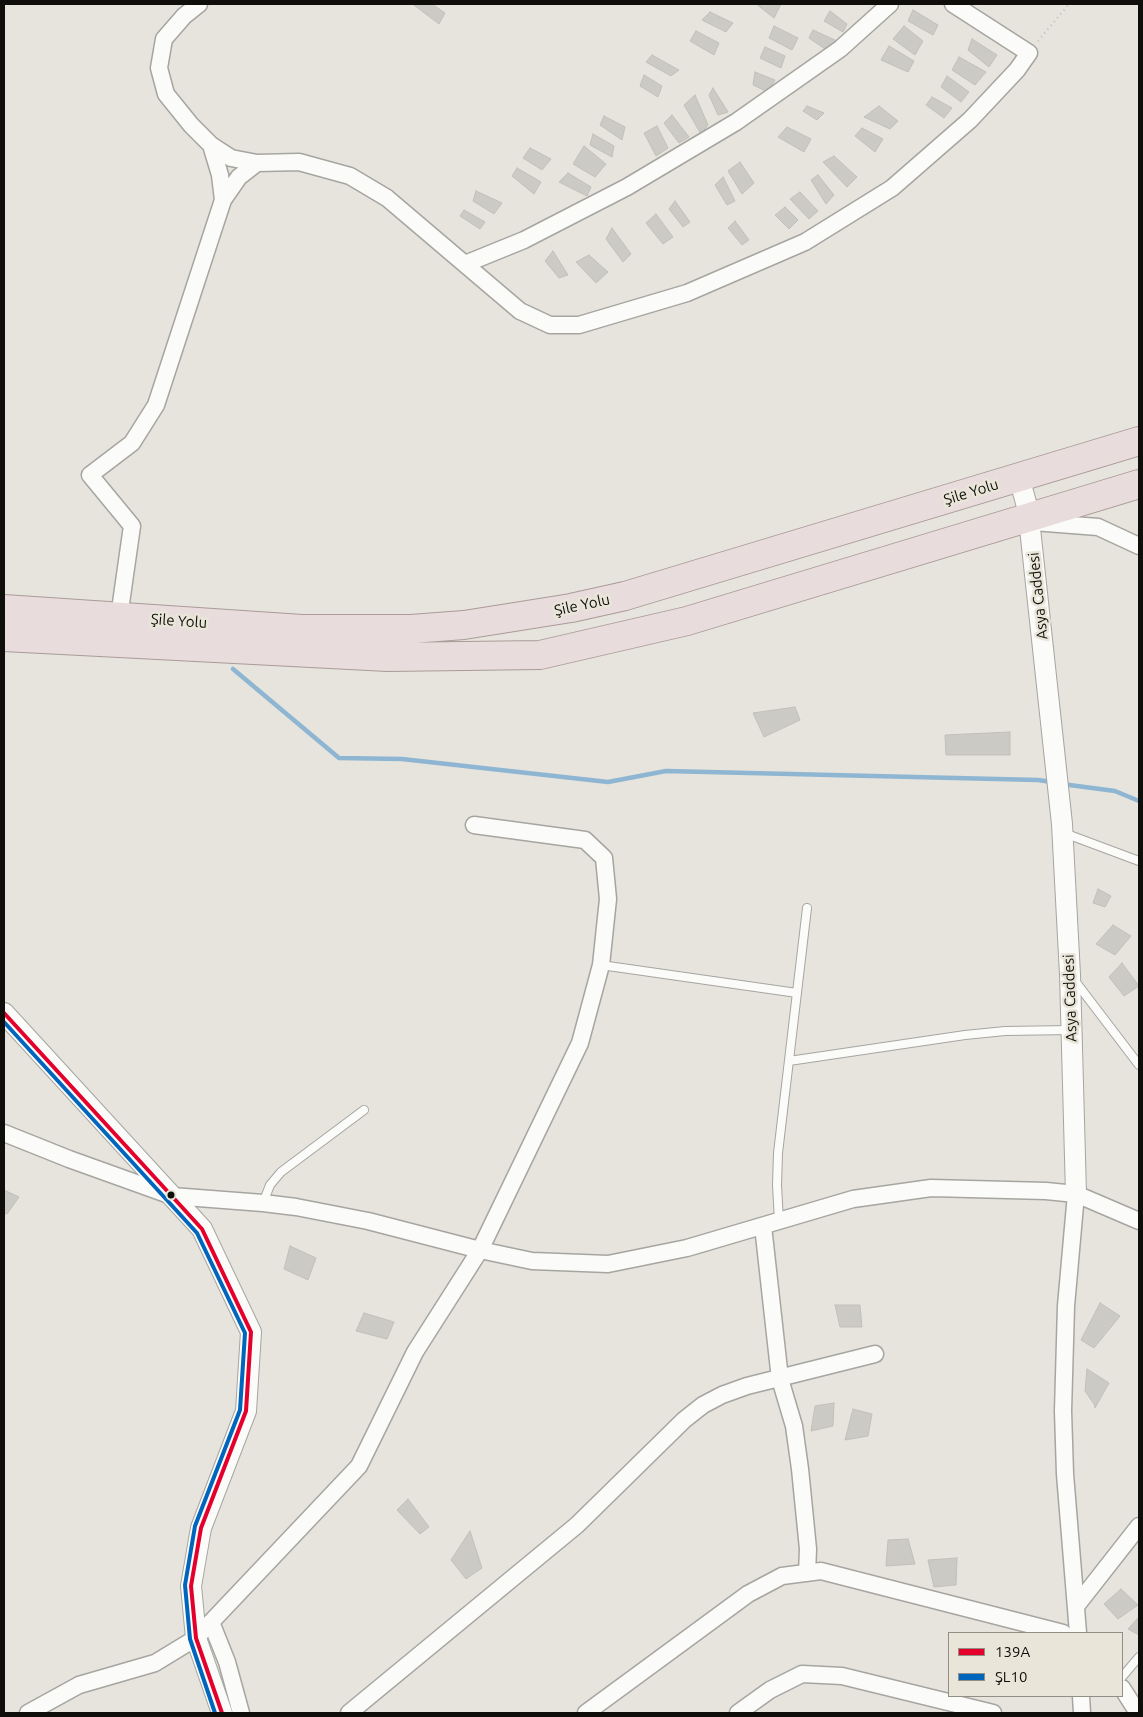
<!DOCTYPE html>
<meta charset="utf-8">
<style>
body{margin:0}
#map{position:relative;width:1143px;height:1717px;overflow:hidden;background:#e6e4dc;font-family:Ubuntu,sans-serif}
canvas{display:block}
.frame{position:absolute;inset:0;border:5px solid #0f0e0a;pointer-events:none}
.legend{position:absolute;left:948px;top:1632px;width:175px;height:65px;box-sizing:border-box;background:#e9e6d9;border:1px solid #929086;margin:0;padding:6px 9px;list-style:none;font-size:15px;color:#0f0e0a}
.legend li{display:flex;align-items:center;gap:10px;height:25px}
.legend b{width:25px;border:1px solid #929086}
</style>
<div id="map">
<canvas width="1143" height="1717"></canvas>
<div class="frame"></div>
<ul class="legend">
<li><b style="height:6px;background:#e4002b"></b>139A</li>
<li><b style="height:6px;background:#0065bd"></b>ŞL10</li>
</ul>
</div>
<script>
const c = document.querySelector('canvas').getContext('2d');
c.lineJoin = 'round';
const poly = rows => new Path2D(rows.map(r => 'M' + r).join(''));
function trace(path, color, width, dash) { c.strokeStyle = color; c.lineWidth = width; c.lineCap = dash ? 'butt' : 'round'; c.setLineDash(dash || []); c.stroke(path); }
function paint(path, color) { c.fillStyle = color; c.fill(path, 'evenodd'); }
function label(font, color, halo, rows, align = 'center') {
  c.font = font + ' Ubuntu,sans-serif'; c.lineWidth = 5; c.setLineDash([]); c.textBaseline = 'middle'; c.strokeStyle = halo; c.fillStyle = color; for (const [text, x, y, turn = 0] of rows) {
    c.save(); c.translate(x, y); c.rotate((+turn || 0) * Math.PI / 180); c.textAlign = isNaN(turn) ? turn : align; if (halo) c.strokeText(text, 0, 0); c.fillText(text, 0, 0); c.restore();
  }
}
trace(poly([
 [233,669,339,758,402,759,608,782,666,771,1038,780,1052,782],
 [1062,784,1115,791,1139,801]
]), '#8eb6d2', 4.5);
const building = poly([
 [415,4,432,4,445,13,439,24,414,5,415,4],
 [756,4,781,4,774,18,756,4],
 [913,10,938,25,933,35,908,21,913,10],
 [830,11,847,24,843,32,824,21,830,11],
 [710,12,733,23,726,32,702,20,710,12],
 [774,26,798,38,792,50,769,38,774,26],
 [904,26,923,41,915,55,893,39,904,26],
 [813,30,837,41,828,51,809,38,813,30],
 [696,31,719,43,714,55,690,41,696,31],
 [972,39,997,55,989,67,968,50,972,39],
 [889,46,914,61,908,72,881,60,889,46],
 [765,47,785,56,781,68,760,58,765,47],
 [652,55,679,70,671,76,646,62,652,55],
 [959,57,986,72,975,85,952,70,959,57],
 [755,72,775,80,768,92,753,85,755,72],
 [644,75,662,86,658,97,640,86,644,75],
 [947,76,969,92,961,102,941,87,947,76],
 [713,88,728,112,718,115,709,95,713,88],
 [695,95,708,125,701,134,684,105,695,95],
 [932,97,952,108,944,118,926,105,932,97],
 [807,106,824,113,817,120,803,111,807,106],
 [879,106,898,121,890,129,864,117,879,106],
 [672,115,689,137,679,143,664,123,672,115],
 [604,116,625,127,622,140,600,125,604,116],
 [657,126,668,148,656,156,644,133,657,126],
 [787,127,811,139,804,152,778,137,787,127],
 [862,128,883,139,875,152,855,136,862,128],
 [593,134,614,146,612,157,590,145,593,134],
 [584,146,606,164,595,177,573,164,584,146],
 [530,148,551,159,542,170,523,158,530,148],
 [834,156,857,177,847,187,823,162,834,156],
 [740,162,754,183,742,194,728,171,740,162],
 [517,168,541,182,534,194,512,176,517,168],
 [568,173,591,187,587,196,559,182,568,173],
 [818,175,834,195,826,204,811,180,818,175],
 [723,177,735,201,727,205,715,185,723,177],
 [476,191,502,203,494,214,473,201,476,191],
 [800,192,818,211,809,219,790,199,800,192],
 [675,201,690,222,683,227,669,209,675,201],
 [785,207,798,220,789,229,775,215,785,207],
 [464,210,485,222,480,229,460,216,464,210],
 [656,214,673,237,663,244,646,223,656,214],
 [735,221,749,240,742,245,728,228,735,221],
 [612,228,631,254,623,262,606,239,612,228],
 [553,251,568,275,559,278,545,261,553,251],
 [589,255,608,272,596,283,576,262,589,255],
 [795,707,800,720,764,737,753,713,795,707],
 [1010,732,1010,755,946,755,945,735,1010,732],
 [1098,889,1111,896,1105,907,1093,903,1098,889],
 [1113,925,1131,936,1115,955,1096,944,1113,925],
 [1122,963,1139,986,1124,996,1109,977,1122,963],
 [4,1190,19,1197,7,1214,4,1213,4,1190],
 [290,1246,316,1258,308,1280,284,1269,290,1246],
 [1100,1303,1120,1316,1094,1348,1081,1340,1100,1303],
 [835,1305,860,1305,862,1327,840,1327,835,1305],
 [364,1313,394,1322,387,1339,356,1331,364,1313],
 [1087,1369,1109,1383,1095,1408,1094,1404,1085,1391,1087,1369],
 [834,1403,833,1426,811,1431,815,1406,834,1403],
 [853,1409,872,1414,868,1436,845,1440,853,1409],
 [408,1499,429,1527,420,1534,397,1510,408,1499],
 [470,1531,482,1568,466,1579,451,1560,470,1531],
 [908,1539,915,1564,886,1566,888,1540,908,1539],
 [957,1558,956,1585,934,1587,928,1560,957,1558],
 [1121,1589,1138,1605,1118,1619,1104,1604,1121,1589],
 [1139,1617,1139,1635,1128,1629,1139,1617]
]);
paint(building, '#cccac4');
trace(building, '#c2bfb9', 1);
const service = poly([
 [1064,833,1139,861],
 [601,965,797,993],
 [1075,981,1139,1065],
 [789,1061,965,1035,1005,1031,1071,1030],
 [263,1203,270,1185,281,1172,364,1110],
 [779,1221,777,1185,778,1153,807,908],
 [1122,1677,1139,1657]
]);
const minor = poly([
 [199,4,184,16,164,39,159,68,166,94,191,125,211,145,220,175,223,200],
 [211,145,231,158,257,163,299,162,350,176,387,198,520,311,550,325,579,325,687,293,805,242,892,188,970,120,1017,70,1029,53,953,4],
 [465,264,524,240,627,187,736,122,840,49,890,4],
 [1033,522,1098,527,1139,546],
 [119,617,132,526,90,475,132,443,156,405,223,200,239,177,257,163],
 [4,1133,69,1159,172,1196,263,1203,296,1207,368,1221,480,1250,532,1261,608,1264,687,1248,853,1199,931,1188,1046,1191,1076,1194,1139,1221],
 [1076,1194,1066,1306,1063,1411,1065,1474,1078,1633],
 [763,1226,780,1379,794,1426,800,1469,808,1549,807,1573],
 [1077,1605,1139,1526],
 [211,1622,227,1662,241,1713],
 [1122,1688,1138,1713],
 [1081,1696,1082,1713],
 [28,1713,79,1685,155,1663,196,1638,359,1466,415,1352,480,1250,580,1043,601,965,608,899,604,858,585,840,474,825],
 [349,1713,577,1525,684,1420,703,1405,722,1395,747,1386,875,1354],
 [586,1713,748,1594,782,1576,821,1571,1063,1633],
 [738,1713,770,1690,802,1674,842,1676,993,1713]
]);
const tertiary = poly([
 [1019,477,1028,510,1062,824,1070,975,1076,1194],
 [4,1013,202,1229,251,1332,246,1411,201,1528,191,1586,196,1638,222,1713]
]);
const trunk = poly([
 [4,609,302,629,411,629,464,625,571,608,625,596,1139,441],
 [4,637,388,657,540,655,687,621,1139,484]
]);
trace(service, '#a6a5a0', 10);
trace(minor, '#a6a5a0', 19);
trace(tertiary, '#a6a5a0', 22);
trace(trunk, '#ab9b98', 30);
trace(poly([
 [1038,41,1069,4]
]), '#c4c3c1', 2.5, [1, 4]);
trace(service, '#fbfbfa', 8);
trace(minor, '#fbfbfa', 16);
trace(tertiary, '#fbfbfa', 20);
trace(trunk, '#e8dcdc', 28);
trace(poly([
 [4,1013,202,1229,251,1332,246,1411,201,1528,191,1586,196,1638,222,1713]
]), '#e4002b', 4);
trace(poly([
 [4,1022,197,1233,245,1333,240,1410,195,1526,185,1585,190,1639,215,1713]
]), '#0065bd', 4);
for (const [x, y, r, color] of [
 [171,1195,4.5,"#0f0e0a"]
]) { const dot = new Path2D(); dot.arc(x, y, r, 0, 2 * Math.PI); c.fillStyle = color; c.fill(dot); trace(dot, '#e9e6d9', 2); }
label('15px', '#0f0e0a', '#e9e6d9', [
 ["Şile Yolu",971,492,-17],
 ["Asya Caddesi",1038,596,-96],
 ["Şile Yolu",582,605,-12],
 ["Şile Yolu",179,621,4],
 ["Asya Caddesi",1070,998,-92]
]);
</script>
